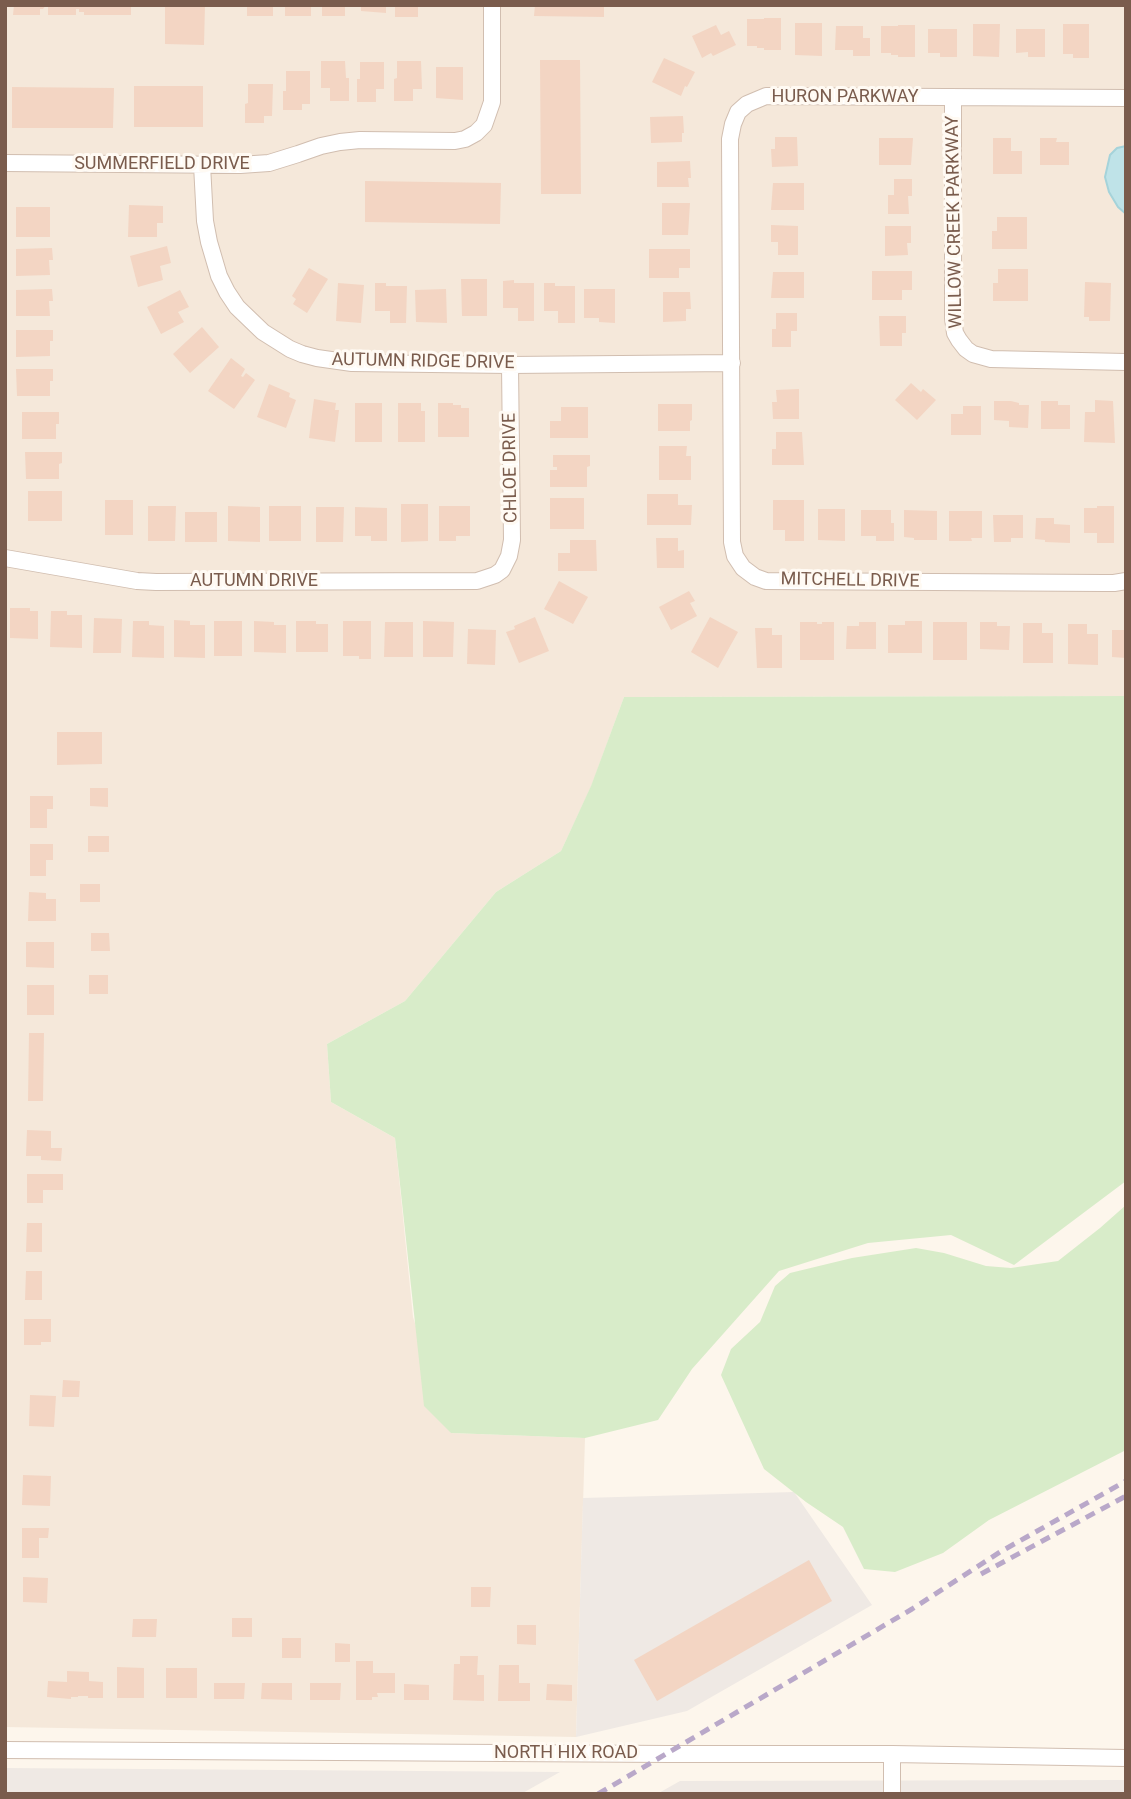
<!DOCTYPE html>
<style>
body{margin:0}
#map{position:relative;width:1131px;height:1799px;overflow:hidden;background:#fdf6ec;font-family:Roboto,sans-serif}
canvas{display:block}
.frame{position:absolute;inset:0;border:7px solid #7a5c4d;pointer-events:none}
</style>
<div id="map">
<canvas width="1131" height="1799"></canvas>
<div class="frame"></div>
</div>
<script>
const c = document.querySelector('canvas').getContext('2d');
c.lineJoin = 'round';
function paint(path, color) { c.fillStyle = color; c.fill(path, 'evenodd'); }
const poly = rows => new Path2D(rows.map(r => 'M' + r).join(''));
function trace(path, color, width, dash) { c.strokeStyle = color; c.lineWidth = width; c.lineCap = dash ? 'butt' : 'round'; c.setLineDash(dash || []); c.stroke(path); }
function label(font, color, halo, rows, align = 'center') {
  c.font = font + ' Roboto,sans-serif'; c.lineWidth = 6; c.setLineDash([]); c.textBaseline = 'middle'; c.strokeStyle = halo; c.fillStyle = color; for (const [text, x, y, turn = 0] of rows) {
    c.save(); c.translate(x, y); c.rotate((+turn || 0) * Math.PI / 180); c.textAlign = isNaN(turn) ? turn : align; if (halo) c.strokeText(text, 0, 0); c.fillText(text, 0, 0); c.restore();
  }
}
paint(poly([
 [5,5,1126,5,1126,696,624,697,591,787,561,851,496,892,405,1001,327,1044,331,1102,395,1138,413,1317,451,1433,585,1438,576,1737,5,1727]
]), '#f5e8da');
paint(poly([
 [794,1492,872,1605,687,1711,576,1737,583,1498],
 [5,1768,560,1772,521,1794,5,1794],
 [1126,1780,1126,1794,657,1794,680,1781]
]), '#efe9e4');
paint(poly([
 [1126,696,1126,1181,1014,1265,951,1235,868,1243,779,1271,692,1369,658,1420,585,1438,451,1433,424,1406,395,1138,331,1102,327,1044,405,1001,496,892,561,851,591,786,624,697],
 [1126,1205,1126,1450,989,1520,943,1553,895,1572,864,1569,843,1527,806,1502,764,1469,721,1375,731,1349,760,1322,775,1286,790,1273,852,1258,916,1248,944,1253,986,1266,1011,1268,1058,1261,1100,1228]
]), '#d8ecc9');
const water = poly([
 [1126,146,1126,214,1118,207,1109,192,1105,177,1110,155,1117,148,1126,146]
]);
paint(water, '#bfe3e8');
trace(water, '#a5d3da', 2);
paint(poly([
 [14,5,46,5,43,9,40,9,40,15,13,15],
 [48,5,131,5,131,15,84,15,84,12,79,12,79,9,76,9,76,15,48,15],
 [165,5,205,5,204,45,165,44],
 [247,5,273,5,273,16,247,16],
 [285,5,311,5,311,16,285,16],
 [322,5,345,5,345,16,322,16],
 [361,5,386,5,386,13,361,11],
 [395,5,418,5,418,17,395,17],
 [535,5,604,5,604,17,534,16],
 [764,18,781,18,781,50,764,50,764,48,757,48,757,46,747,46,747,19,764,19],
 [795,23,822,23,822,56,795,55],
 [973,24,1000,24,999,57,973,56],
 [1063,24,1089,24,1089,58,1073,58,1073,54,1063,54],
 [716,25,721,35,729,31,736,45,713,56,711,53,702,58,692,36],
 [898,25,915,25,915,57,898,57,898,55,891,55,891,53,881,53,881,26,898,26],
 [836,26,863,26,863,38,870,38,870,56,853,56,853,50,835,50],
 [928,29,957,29,957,57,940,57,940,53,928,53],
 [1016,29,1045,29,1045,57,1028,57,1028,52,1016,53],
 [664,58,695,72,687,87,685,86,681,96,652,82],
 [540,60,580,60,581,194,541,194],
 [321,61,345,61,346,78,349,78,349,101,330,101,330,88,321,88],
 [397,61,421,61,422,89,413,89,413,101,394,101,394,79,397,78],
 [360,62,384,62,384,89,376,89,376,102,357,102,357,79,360,79],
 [436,67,463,67,463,100,436,98],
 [286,71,310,71,310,104,302,104,302,110,283,110,283,91,286,91],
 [248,84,273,84,272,116,264,116,264,123,245,123,245,104,248,103],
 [134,86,203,86,203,127,134,127],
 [12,87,114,88,113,128,12,128],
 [683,116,684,133,682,133,682,142,651,143,650,117],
 [775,137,797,137,798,166,772,167,771,149,775,149],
 [879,138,913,138,911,165,879,165],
 [993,138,1011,138,1011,151,1022,151,1022,174,993,174],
 [1040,138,1057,138,1056,142,1069,142,1069,165,1040,165],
 [690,161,691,178,688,178,689,187,657,187,657,162],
 [894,179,912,179,912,196,908,196,909,214,888,214,888,195,894,195],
 [365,181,501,183,500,224,365,222],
 [773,183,804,183,804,210,771,210],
 [662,203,690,203,688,235,662,235],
 [129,205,163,206,163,223,157,223,157,237,128,237],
 [16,207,50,207,50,237,16,237],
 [997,217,1027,217,1027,249,992,249,992,231,997,231],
 [771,225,798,226,798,255,778,255,778,242,771,242],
 [885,226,911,226,911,243,907,243,908,255,885,256],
 [167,246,171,263,160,266,163,280,138,287,130,256],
 [52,248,53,260,49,260,50,275,16,276,16,249],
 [649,249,690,249,690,268,679,268,679,278,649,278],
 [309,268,328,279,307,313,293,304,296,299,292,296],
 [998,269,1028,269,1028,301,993,301,993,283,998,283],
 [872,271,912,271,912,290,902,290,902,300,872,300],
 [773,272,804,272,804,298,771,298],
 [461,279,487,279,487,316,462,316],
 [514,280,514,283,534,283,534,321,518,321,518,308,503,308,503,281],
 [1085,282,1111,283,1110,321,1089,321,1089,317,1084,317],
 [338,283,364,285,361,323,336,321],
 [375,283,386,283,386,286,407,286,406,323,390,323,390,311,375,311],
 [544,283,555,283,555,286,575,286,575,323,558,323,558,311,544,311],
 [52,289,53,301,49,301,50,316,16,316,16,290],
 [446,289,447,323,416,322,415,290],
 [584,289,615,289,615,323,599,322,599,318,584,318],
 [180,290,189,307,178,312,184,322,161,334,147,307],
 [663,292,690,292,691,309,686,309,686,321,663,322],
 [776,313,797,313,797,331,791,331,791,347,772,347,772,329,776,329],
 [879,316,906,316,906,333,902,333,902,346,880,346],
 [202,327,219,347,190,373,173,354],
 [16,330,53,330,53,341,50,341,50,356,16,357],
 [231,358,245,369,241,376,243,377,246,373,255,380,234,409,208,391],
 [16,369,53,369,53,381,50,381,50,396,17,396],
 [911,383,921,392,923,389,936,400,917,420,895,400],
 [269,384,290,393,289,397,296,400,286,428,257,417],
 [799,389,799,419,773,419,772,402,777,402,776,390],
 [314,399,336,403,335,410,339,410,335,442,309,438],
 [1095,400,1113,401,1115,443,1084,442,1085,412,1095,412],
 [994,401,1011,401,1019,403,1019,405,1029,405,1028,428,1009,427,1009,421,994,420],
 [1041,401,1058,401,1058,405,1070,405,1070,429,1041,429],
 [355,403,382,403,382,442,355,442],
 [398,403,421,403,421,411,425,411,425,442,398,442],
 [438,403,453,403,453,405,461,405,461,408,469,408,469,437,438,437],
 [658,404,692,404,692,420,690,421,690,431,658,431],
 [963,406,981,406,981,435,951,435,951,414,963,414],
 [561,407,588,407,588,438,550,438,550,421,561,421],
 [22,412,59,412,59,424,56,424,56,439,22,439],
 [776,432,802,432,804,465,772,465,772,449,776,449],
 [659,446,687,446,686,456,691,456,691,480,659,480],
 [25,452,62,452,62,463,59,464,59,479,26,479],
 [553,455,590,455,590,466,587,467,587,487,550,487,550,470,557,470,557,467,553,467],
 [28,491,62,491,62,521,28,521],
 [647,494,678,494,678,505,692,505,691,525,647,525],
 [550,498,584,498,584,529,550,529],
 [105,500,133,500,133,535,105,535],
 [773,500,804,500,804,541,785,541,785,530,773,530],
 [401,504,428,504,428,541,401,542],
 [148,506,176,506,175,541,148,541],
 [228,506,260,507,260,542,228,541],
 [269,506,301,506,301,541,269,541],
 [439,506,470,506,470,536,456,536,456,541,439,541],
 [1097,506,1114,506,1114,543,1097,543,1097,533,1084,533,1084,508,1097,508],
 [316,507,344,507,343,542,316,542],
 [355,507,387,508,387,541,371,541,371,536,355,536],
 [818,509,845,509,845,541,818,540],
 [861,510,891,510,891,523,894,523,894,541,876,541,876,536,861,536],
 [904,510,937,511,937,540,914,540,914,538,904,537],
 [949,511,982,511,982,538,971,538,972,541,949,541],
 [185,512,217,512,217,542,185,542],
 [993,515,1023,515,1023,538,1011,538,1011,542,994,542],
 [1036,518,1054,518,1054,524,1070,525,1070,543,1045,542,1045,540,1035,539],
 [656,538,678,538,678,551,684,550,684,568,657,568],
 [570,540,596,540,597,571,558,571,558,553,570,553],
 [559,581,588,597,573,624,544,609],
 [689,591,695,601,690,603,697,616,671,630,659,607],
 [10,608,30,608,30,611,38,611,38,639,10,638],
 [51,611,67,611,67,615,82,615,82,648,50,647],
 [535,617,549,651,519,663,506,632,515,629,514,626],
 [710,617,738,632,718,668,691,652],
 [94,618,122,619,121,653,93,653],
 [174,620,190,621,190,625,205,625,205,658,174,657],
 [133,621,149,621,149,625,164,626,164,658,132,657],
 [214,621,242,621,242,656,214,656],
 [254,621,274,622,274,625,286,625,286,653,254,652],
 [296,621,316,621,316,624,328,624,328,652,296,652],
 [343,621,371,621,371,659,359,659,359,656,343,656],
 [423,621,454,622,453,657,423,657],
 [905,621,922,621,922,653,888,653,888,625,905,625],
 [385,622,413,622,413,657,384,657],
 [800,622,817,622,817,624,822,624,822,622,834,622,834,660,800,660],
 [859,622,876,622,876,649,846,649,847,626,859,626],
 [933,622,967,622,967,660,933,660],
 [980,622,997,622,997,626,1010,626,1009,650,980,649],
 [1023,623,1042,623,1042,633,1053,633,1053,663,1023,663],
 [1068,624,1087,624,1087,634,1098,634,1098,665,1068,664],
 [755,628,772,628,772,635,782,635,782,668,757,668],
 [468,629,496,630,495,665,467,664],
 [1112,630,1126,630,1126,658,1112,657],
 [57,732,102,732,102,764,57,765],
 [90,788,108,788,108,807,90,806],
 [30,796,53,796,53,809,47,809,47,828,30,828],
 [88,836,109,836,109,852,88,852],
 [30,844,53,844,53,860,46,860,46,876,30,876],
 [80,884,100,884,100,902,80,902],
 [29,892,46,893,46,899,56,899,56,921,28,921],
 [91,933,109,933,110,951,91,951],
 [26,942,54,942,54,968,26,967],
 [89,975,108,975,108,994,89,994],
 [27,985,54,985,54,1015,27,1015],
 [29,1033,44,1033,43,1101,28,1101],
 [27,1130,51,1131,51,1148,62,1148,61,1161,41,1160,41,1156,26,1156],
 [27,1174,63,1174,63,1190,43,1190,43,1203,27,1203],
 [27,1223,42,1223,42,1252,26,1252],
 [26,1271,42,1271,42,1300,25,1300],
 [24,1319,51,1319,51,1342,41,1342,41,1345,24,1345],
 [63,1380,80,1381,79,1397,62,1397],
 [30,1395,56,1396,54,1427,29,1426],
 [23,1475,51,1476,50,1506,22,1505],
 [22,1528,49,1528,48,1538,39,1538,39,1558,22,1558],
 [809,1560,832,1601,657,1701,634,1660],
 [23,1577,48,1578,47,1603,23,1602],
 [471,1587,491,1587,490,1607,471,1607],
 [232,1618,252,1618,252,1637,232,1637],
 [133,1619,157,1619,156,1637,132,1637],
 [517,1625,536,1625,536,1645,517,1644],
 [282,1638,301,1638,301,1658,282,1658],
 [335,1643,350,1644,350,1662,335,1662],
 [460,1656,478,1656,477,1675,484,1675,484,1701,453,1700,454,1664,460,1664],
 [356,1661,373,1661,373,1673,395,1673,395,1693,377,1693,378,1697,372,1697,372,1700,356,1700],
 [499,1665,519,1665,519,1683,530,1683,530,1701,498,1701],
 [117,1667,144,1668,144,1698,117,1698],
 [166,1668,197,1668,197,1698,166,1698],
 [67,1671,89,1672,89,1681,103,1682,103,1698,88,1698,88,1696,78,1696,78,1697,71,1697,71,1699,47,1697,48,1681,67,1682],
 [214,1683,245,1683,244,1699,214,1699],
 [262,1683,292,1683,292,1700,261,1699],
 [310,1683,341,1683,340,1700,310,1700],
 [404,1684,429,1685,429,1700,404,1700],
 [547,1684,572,1685,572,1701,546,1700]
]), '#f3d5c3');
const minor = poly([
 [953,97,953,318,955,333,959,340,966,349,973,354,991,359,1126,362],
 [1126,98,766,96,747,104,738,112,733,124,730,139,732,542,735,556,743,568,755,577,766,581,1103,583,1114,583,1126,581],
 [5,163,240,165,269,163,298,154,321,146,340,142,360,140,455,141,465,139,476,133,484,125,492,102,492,5],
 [202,165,205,221,209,242,219,276,227,292,237,307,263,332,290,349,302,354,317,358,352,363,510,365,732,363],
 [5,558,137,581,156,582,477,581,495,575,502,570,509,556,512,540,510,365],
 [5,1750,668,1754,892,1754,1126,1758],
 [892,1794,892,1754]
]);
trace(minor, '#d1beb0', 18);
trace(minor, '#fff', 16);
trace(poly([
 [981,1574,1126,1496],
 [598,1794,912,1609,1000,1552,1126,1481]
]), '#b9a8c9', 5, [10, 7]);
label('18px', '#7a5c4d', '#fffaf3', [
 ["HURON PARKWAY",845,97],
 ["SUMMERFIELD DRIVE",162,164],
 ["WILLOW CREEK PARKWAY",955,222,-91],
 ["AUTUMN RIDGE DRIVE",423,362,1],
 ["CHLOE DRIVE",511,468,-91],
 ["AUTUMN DRIVE",254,581],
 ["MITCHELL DRIVE",850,581,1],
 ["NORTH HIX ROAD",566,1753]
]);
</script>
